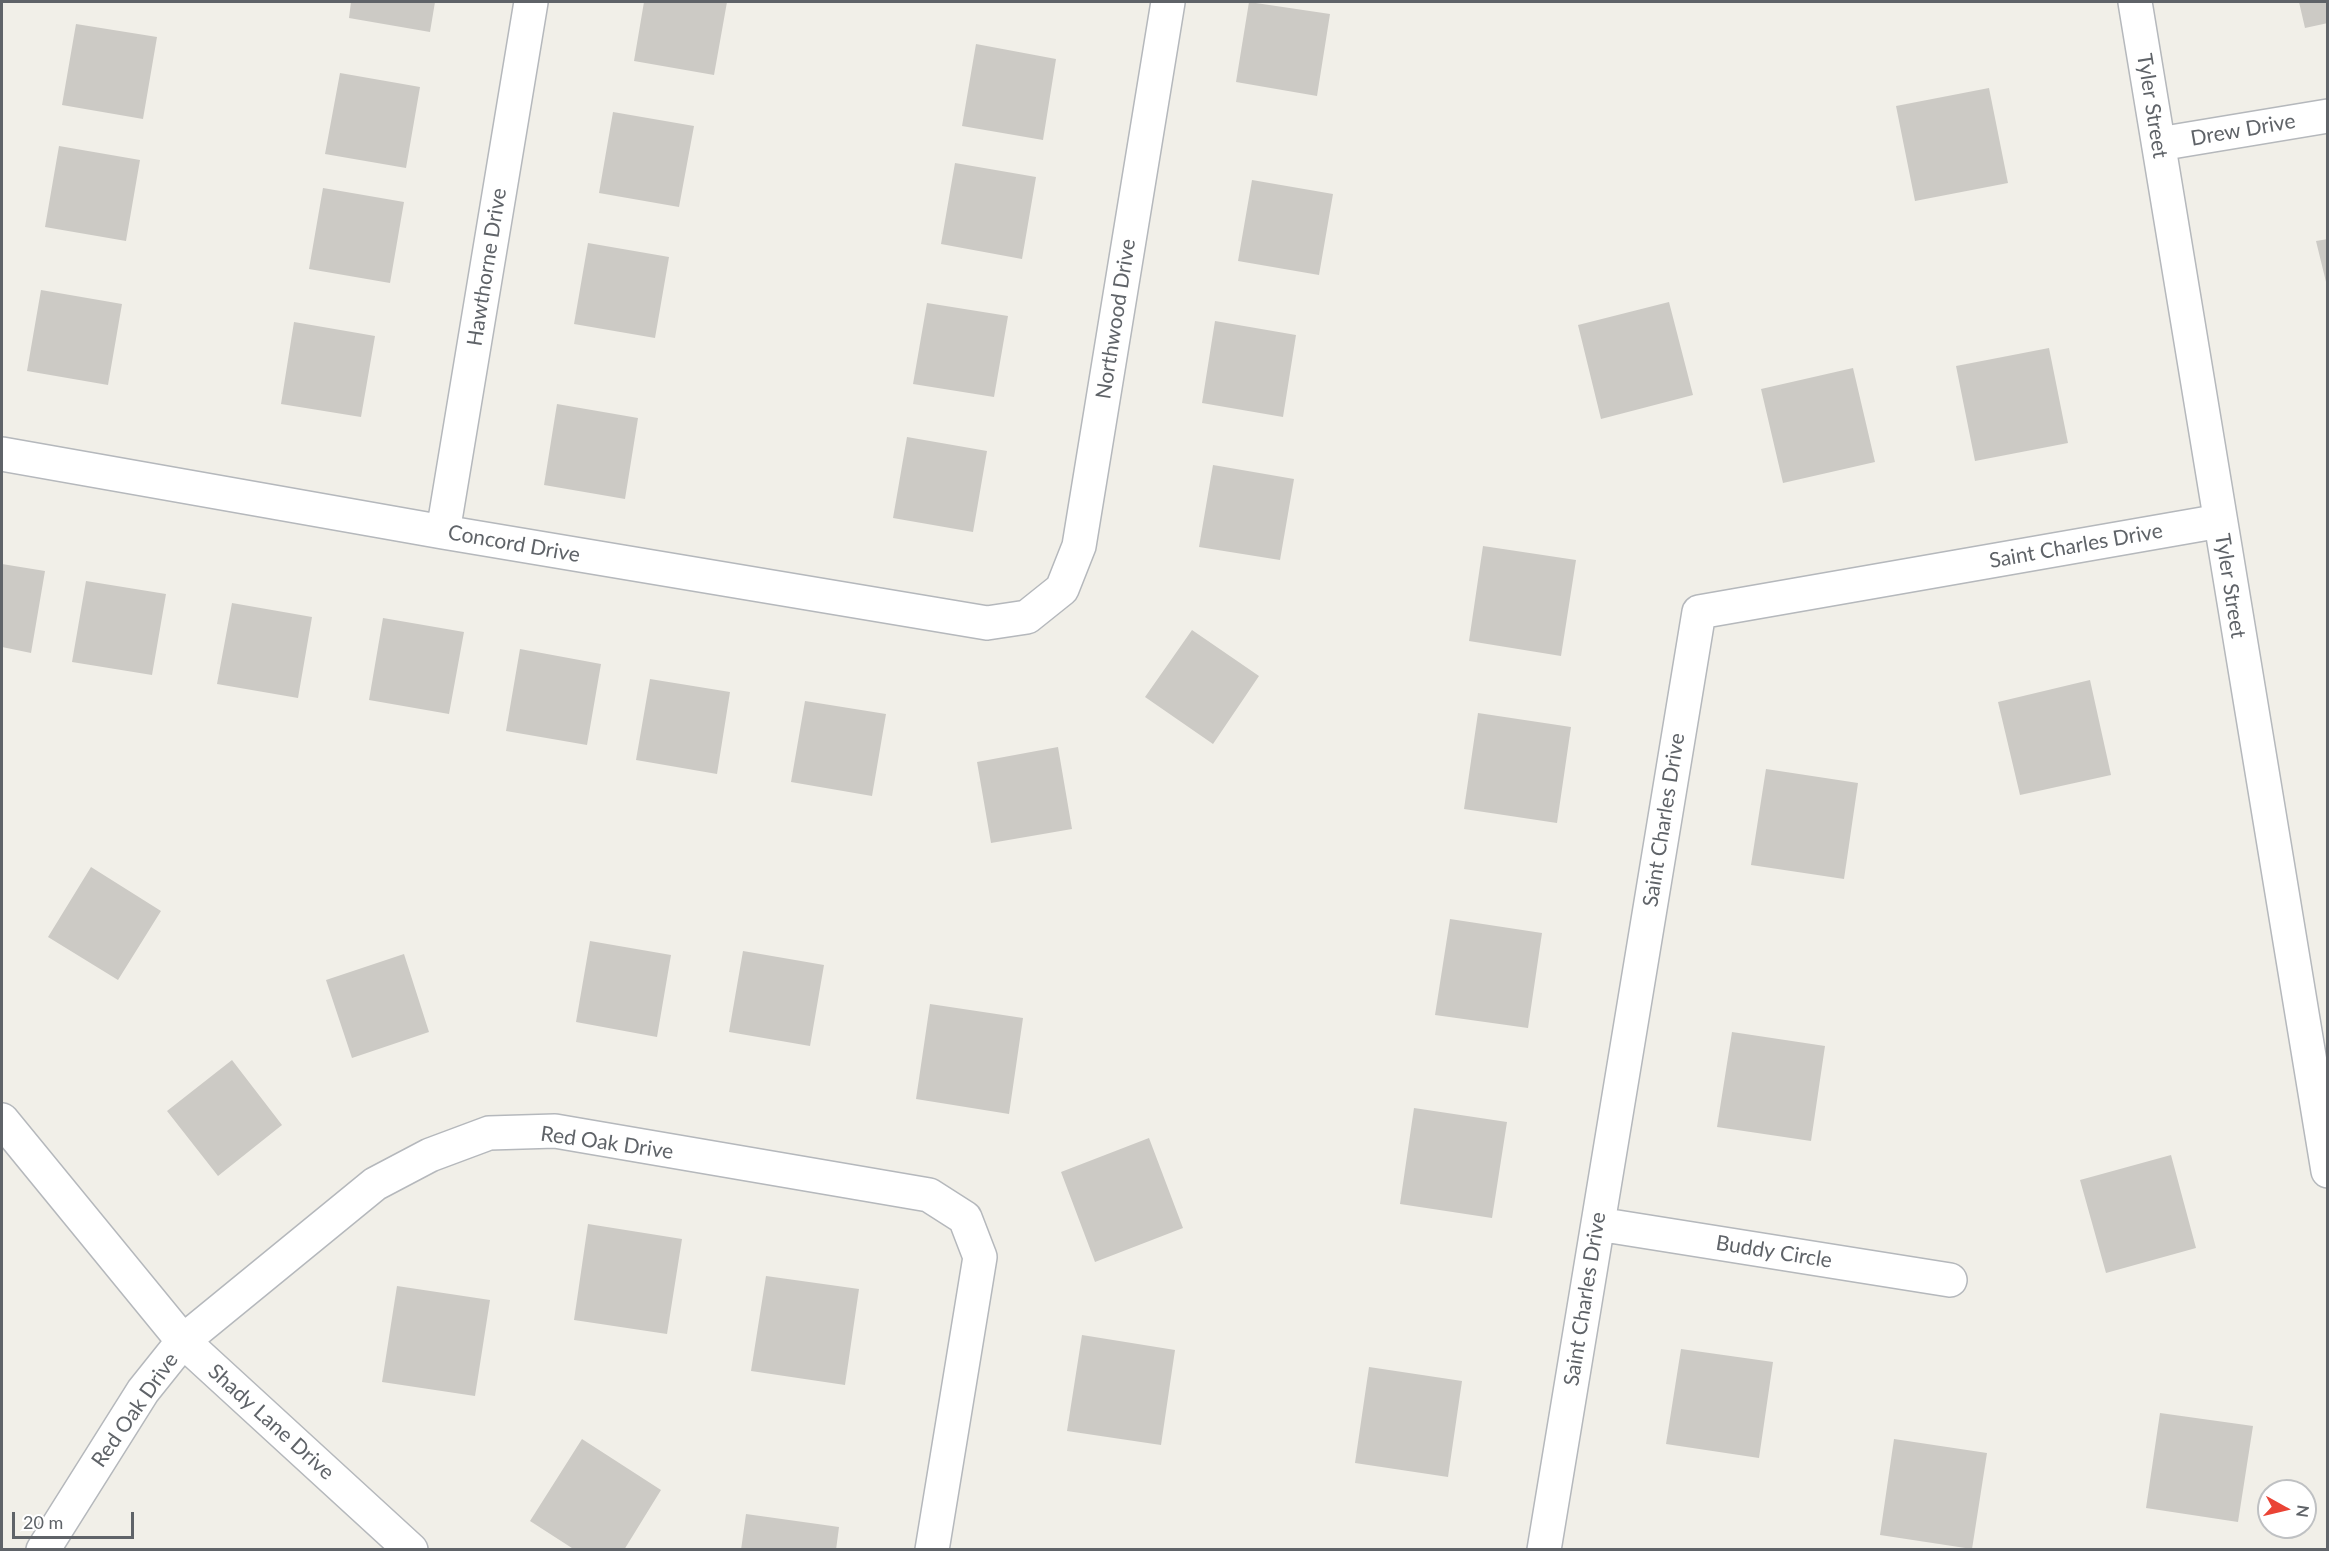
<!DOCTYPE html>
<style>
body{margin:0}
#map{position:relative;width:2329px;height:1551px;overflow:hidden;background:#f1efe8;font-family:Lato,sans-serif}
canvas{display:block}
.frame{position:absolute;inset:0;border:3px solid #5f6368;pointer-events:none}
.north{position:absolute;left:2257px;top:1479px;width:60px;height:60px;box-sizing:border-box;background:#fff;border:2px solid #bfc1c3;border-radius:50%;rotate:98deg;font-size:16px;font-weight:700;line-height:24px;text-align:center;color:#5f6368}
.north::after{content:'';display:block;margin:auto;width:21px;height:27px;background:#ea4335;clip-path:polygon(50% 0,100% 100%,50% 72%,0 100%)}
.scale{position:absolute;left:12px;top:1512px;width:122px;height:27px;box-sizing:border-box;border:3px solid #5f6368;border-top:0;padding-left:8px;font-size:18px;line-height:21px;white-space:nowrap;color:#5f6368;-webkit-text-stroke:4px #fff;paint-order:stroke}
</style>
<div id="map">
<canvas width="2329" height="1551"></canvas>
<div class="frame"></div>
<div class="north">N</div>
<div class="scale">20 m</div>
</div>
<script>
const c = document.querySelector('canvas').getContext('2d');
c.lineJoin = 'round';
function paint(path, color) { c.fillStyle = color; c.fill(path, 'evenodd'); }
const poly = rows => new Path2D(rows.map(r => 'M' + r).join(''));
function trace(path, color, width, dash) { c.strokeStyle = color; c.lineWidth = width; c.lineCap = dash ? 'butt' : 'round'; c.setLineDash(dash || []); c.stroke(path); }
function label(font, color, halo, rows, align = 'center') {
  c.font = font + ' Lato,sans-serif'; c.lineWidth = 4.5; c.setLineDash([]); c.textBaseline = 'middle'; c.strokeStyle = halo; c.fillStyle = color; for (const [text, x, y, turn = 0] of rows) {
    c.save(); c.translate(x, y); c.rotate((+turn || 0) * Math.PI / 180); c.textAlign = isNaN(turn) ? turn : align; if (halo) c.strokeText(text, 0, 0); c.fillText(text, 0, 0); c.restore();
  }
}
paint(poly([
 [351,2,435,2,430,32,349,18],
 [644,2,727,2,714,75,634,61],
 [1249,2,1330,14,1317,96,1236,82],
 [2299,2,2328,2,2328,23,2305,28],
 [76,24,157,37,143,119,62,105],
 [976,44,1056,59,1043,140,962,126],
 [340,73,420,87,406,168,325,154],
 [1989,88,2008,183,1915,201,1896,106],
 [613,112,694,126,679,207,599,193],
 [59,146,140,160,126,241,45,227],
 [955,163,1036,177,1022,259,941,244],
 [1252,180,1333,194,1319,275,1238,261],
 [323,188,404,202,390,283,309,269],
 [2328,239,2328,286,2327,286,2316,241],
 [588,243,669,257,655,338,574,324],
 [41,290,122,304,108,385,27,371],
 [1669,302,1693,395,1601,419,1578,325],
 [927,303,1008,316,994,397,913,384],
 [1215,321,1296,335,1283,417,1202,403],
 [294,322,375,336,361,417,281,404],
 [2049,348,2068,443,1975,461,1956,366],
 [1853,368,1875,462,1783,483,1761,389],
 [557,404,638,418,625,499,544,485],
 [907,437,987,451,973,532,893,518],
 [1213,465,1294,479,1280,560,1199,547],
 [1483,546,1576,560,1561,656,1469,641],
 [2,564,45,571,31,653,2,647],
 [86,581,166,594,152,675,72,662],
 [232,603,312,617,298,698,217,684],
 [383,618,464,632,449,714,369,700],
 [1192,630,1259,676,1213,744,1145,697],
 [520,649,601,664,587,745,506,731],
 [650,679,730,692,717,774,636,760],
 [2090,680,2111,775,2020,795,1998,702],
 [805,701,886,714,872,796,791,782],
 [1478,713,1571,727,1557,823,1464,809],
 [1058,747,1072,829,991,843,977,762],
 [1766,769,1858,783,1844,879,1751,865],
 [91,867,161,911,118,980,48,937],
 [1450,919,1542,933,1528,1028,1435,1015],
 [590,941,671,955,657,1037,576,1022],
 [743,951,824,965,810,1046,729,1032],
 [404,954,429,1032,352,1058,326,980],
 [930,1004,1023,1018,1009,1114,916,1099],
 [1732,1032,1825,1046,1811,1141,1717,1127],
 [232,1060,282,1125,218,1176,167,1111],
 [1414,1108,1507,1122,1492,1218,1400,1204],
 [1149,1138,1183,1228,1095,1262,1061,1172],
 [2171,1155,2196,1248,2106,1273,2080,1180],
 [588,1224,682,1239,667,1334,574,1320],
 [766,1276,859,1289,845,1385,751,1371],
 [397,1286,490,1300,475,1396,382,1382],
 [1082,1335,1175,1350,1161,1445,1067,1431],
 [1681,1349,1773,1362,1759,1458,1666,1444],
 [1369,1367,1462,1381,1448,1477,1355,1463],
 [2160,1413,2253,1426,2238,1522,2146,1508],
 [582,1439,661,1490,624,1550,575,1550,530,1521],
 [1894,1439,1987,1453,1972,1549,1880,1535],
 [746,1514,839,1527,836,1550,741,1550]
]), '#cccac5');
const minor = poly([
 [2159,144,2328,116],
 [2,454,443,532,987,623,1027,617,1062,589,1079,546,1168,2],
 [443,532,531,2],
 [2,1120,183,1341,411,1550],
 [1598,1224,1950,1280],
 [43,1550,143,1391,183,1341,375,1184,430,1155,489,1133,555,1131,929,1195,965,1218,980,1257,932,1550],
 [1544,1550,1699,612,2220,521]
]);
const tertiary = poly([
 [2135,2,2328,1171]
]);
trace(minor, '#b5b8bc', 36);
trace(tertiary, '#b5b8bc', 36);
trace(minor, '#fff', 33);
trace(tertiary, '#fff', 33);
label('21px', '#5f6368', '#fff', [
 ["Tyler Street",2152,106,81],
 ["Drew Drive",2243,130,-10],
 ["Hawthorne Drive",487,267,-81],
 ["Northwood Drive",1116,319,-81],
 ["Concord Drive",514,544,10],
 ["Saint Charles Drive",2076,546,-10],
 ["Tyler Street",2230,586,81],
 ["Saint Charles Drive",1664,820,-81],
 ["Red Oak Drive",607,1143,8],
 ["Buddy Circle",1774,1252,9],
 ["Saint Charles Drive",1585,1299,-81],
 ["Red Oak Drive",135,1410,-55],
 ["Shady Lane Drive",271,1422,42]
]);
</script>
